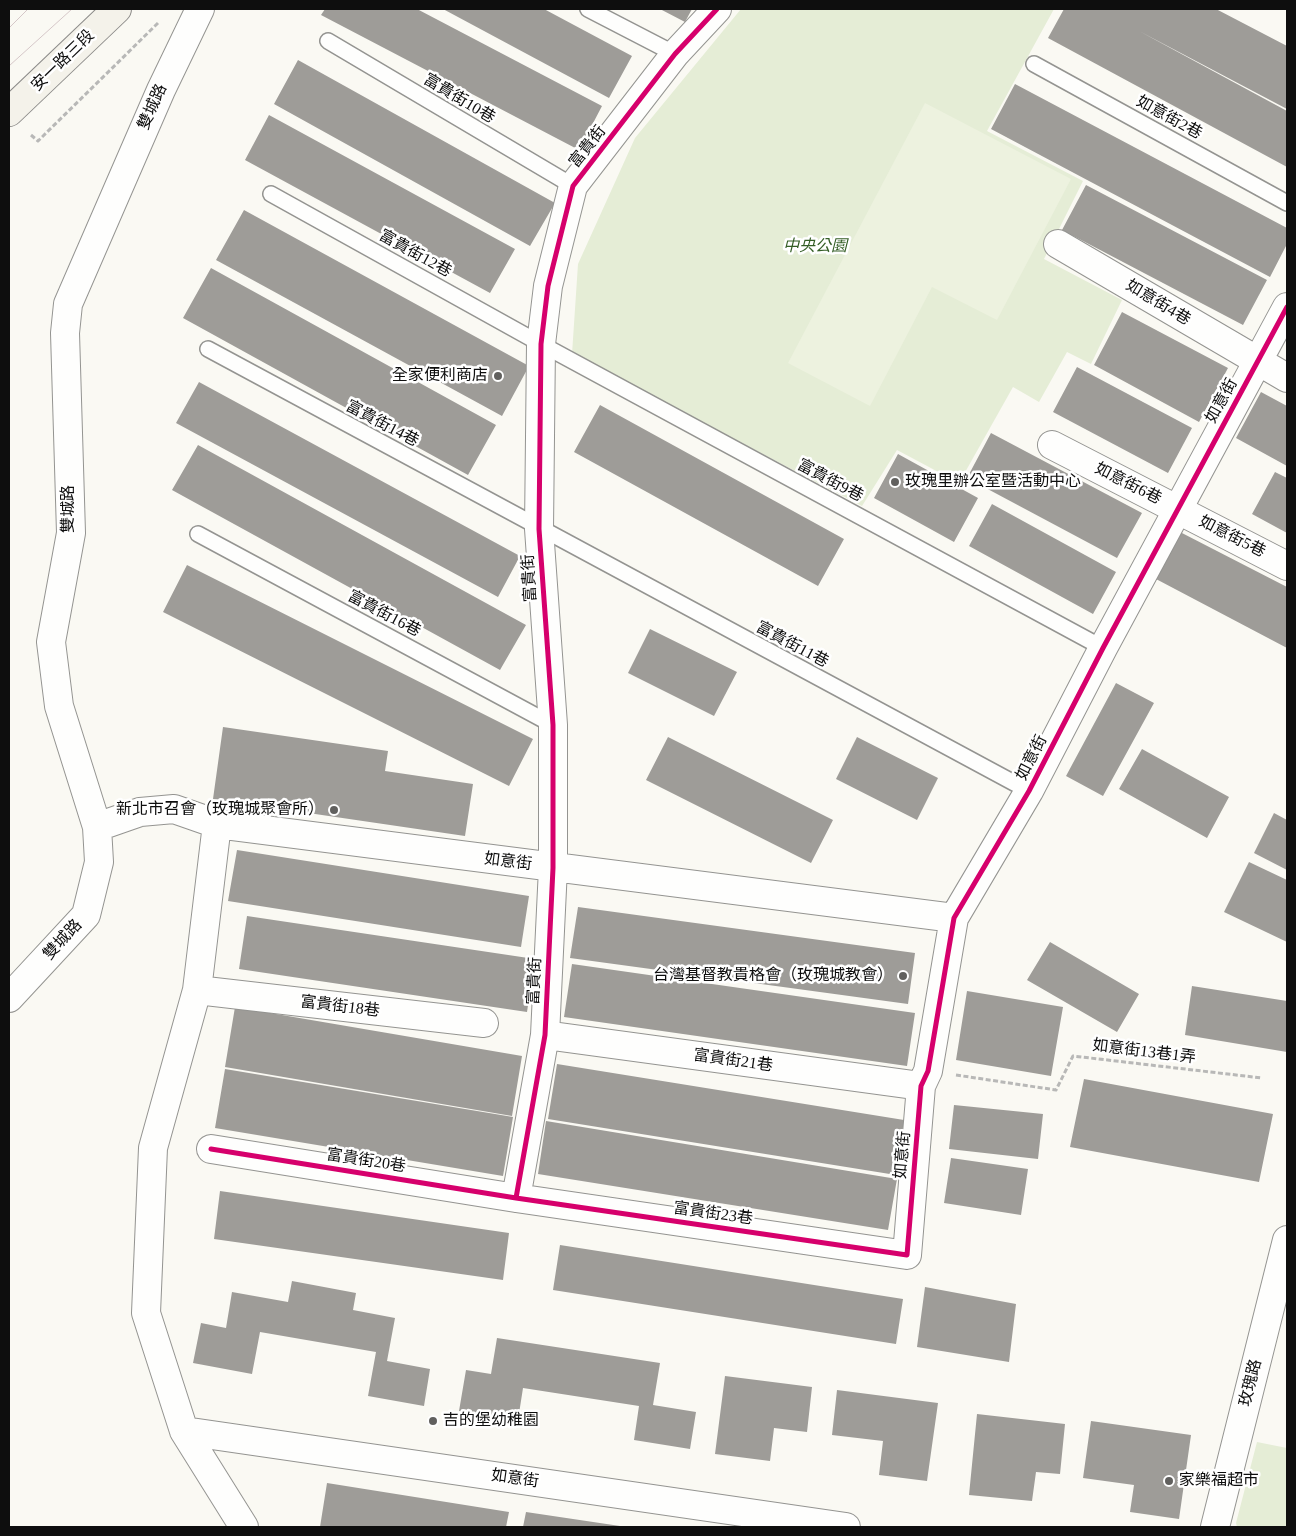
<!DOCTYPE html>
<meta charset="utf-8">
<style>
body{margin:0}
#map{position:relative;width:1296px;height:1536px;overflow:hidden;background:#faf9f3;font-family:"Times New Roman",serif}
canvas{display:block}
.frame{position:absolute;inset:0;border:10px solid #0e0e0e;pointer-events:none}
</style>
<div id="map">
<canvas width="1296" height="1536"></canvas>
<div class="frame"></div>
</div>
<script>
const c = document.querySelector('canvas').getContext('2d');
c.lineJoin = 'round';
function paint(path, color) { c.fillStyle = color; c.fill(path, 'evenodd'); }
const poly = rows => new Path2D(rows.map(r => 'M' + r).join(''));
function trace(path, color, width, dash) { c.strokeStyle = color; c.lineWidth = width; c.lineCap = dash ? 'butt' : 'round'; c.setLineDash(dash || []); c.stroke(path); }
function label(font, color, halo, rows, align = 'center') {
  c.font = font + ' "Times New Roman","Noto Sans TC",serif'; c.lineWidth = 5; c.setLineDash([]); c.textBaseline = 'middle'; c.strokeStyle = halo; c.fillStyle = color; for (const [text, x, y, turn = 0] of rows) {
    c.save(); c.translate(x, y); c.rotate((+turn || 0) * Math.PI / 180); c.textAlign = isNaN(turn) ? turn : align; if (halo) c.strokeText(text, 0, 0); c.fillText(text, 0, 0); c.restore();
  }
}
paint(poly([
 [741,9,1054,9,987,131,1083,181,1044,259,1122,300,1091,364,1067,352,1039,402,1013,387,959,483,897,450,862,506,572,354,578,264,635,138],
 [1257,1442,1287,1448,1287,1527,1237,1527,1236,1523]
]), '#e5edd6');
paint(poly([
 [925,103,1071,179,997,320,932,287,870,406,788,363]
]), '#edf2df');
paint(poly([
 [325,9,417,9,602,106,579,150,321,15],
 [443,9,544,9,632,56,609,98],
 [660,9,692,9,685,22],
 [1064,9,1216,9,1287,46,1287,109,1139,31,1287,111,1287,167,1048,38],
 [298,60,555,203,530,246,274,104],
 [1015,84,1287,228,1287,244,1270,277,991,129],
 [269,115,515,249,490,293,245,160],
 [1086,185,1267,280,1243,325,1062,230],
 [244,210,529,366,502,416,216,260],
 [211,268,496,425,468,475,183,318],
 [1122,312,1228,368,1199,422,1094,365],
 [1077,367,1192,428,1168,473,1053,412],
 [199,382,520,556,498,597,176,423],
 [1261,392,1287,406,1287,466,1236,438],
 [600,405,844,539,818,586,574,452],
 [991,433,1142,513,1117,558,967,478],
 [198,445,526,625,500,670,172,490],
 [898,454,978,498,954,542,874,498],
 [1275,472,1287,478,1287,533,1252,514],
 [992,504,1116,572,1093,614,969,546],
 [1180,532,1287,587,1287,648,1156,579],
 [187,565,533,739,509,786,163,612],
 [650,629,737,672,714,716,628,673],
 [1116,683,1154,703,1103,796,1066,776],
 [223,727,388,751,385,771,473,784,465,836,213,799],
 [668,737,833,820,811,863,646,780],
 [857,737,938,778,917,820,836,779],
 [1142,749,1229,797,1207,838,1119,789],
 [1274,813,1287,820,1287,870,1254,853],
 [237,850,529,896,521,947,228,901],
 [1249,862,1287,880,1287,942,1224,912],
 [578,907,915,953,908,1004,570,958],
 [247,916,535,959,527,1012,239,969],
 [1050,942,1139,994,1117,1032,1027,980],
 [572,964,915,1013,907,1066,564,1017],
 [1192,986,1287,1001,1287,1052,1185,1035],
 [967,991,1063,1007,1051,1076,956,1060],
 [235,1007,522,1056,512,1116,225,1067],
 [557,1064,904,1120,896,1175,548,1119],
 [225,1069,513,1117,503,1176,215,1128],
 [1084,1079,1273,1114,1259,1182,1070,1147],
 [954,1105,1043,1114,1038,1159,949,1149],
 [546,1121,897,1179,888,1230,538,1174],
 [951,1158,1028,1169,1021,1215,944,1203],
 [220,1191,509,1233,503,1280,214,1239],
 [560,1245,903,1299,896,1344,553,1290],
 [292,1281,356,1293,353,1310,395,1318,387,1361,430,1369,424,1406,368,1396,376,1352,260,1332,252,1374,193,1363,201,1323,226,1328,232,1292,288,1302],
 [925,1287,1016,1304,1009,1362,917,1347],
 [497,1338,660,1363,653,1405,696,1412,690,1449,634,1440,639,1406,523,1388,518,1420,459,1411,466,1370,491,1374],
 [725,1376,812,1387,807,1432,774,1428,770,1461,715,1454],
 [837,1390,938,1403,927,1481,879,1475,883,1441,832,1435],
 [977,1414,1065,1424,1060,1474,1036,1472,1032,1501,969,1495],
 [1091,1421,1191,1435,1179,1519,1130,1512,1134,1485,1083,1478],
 [327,1483,509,1512,506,1527,320,1527],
 [526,1512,620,1526,620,1527,523,1527]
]), '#9e9c98');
const lane = poly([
 [588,9,675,54],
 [328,41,573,186],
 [1034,64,1287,203],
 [271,194,541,344,1103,648],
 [208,349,1029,791],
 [198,534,553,725]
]);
const street = poly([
 [1058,244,1287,378],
 [1052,445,1287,566],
 [217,824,197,990,153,1148,146,1313,184,1431,244,1527],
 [97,827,140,812,174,809,217,824,954,918],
 [197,990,484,1023],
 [9,998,86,915,99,862,97,827,59,706,51,642,71,533,65,333,68,304,161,90,200,9],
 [545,1035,921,1086],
 [211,1149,516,1198,907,1255,921,1086,928,1071,954,918,1029,791,1103,648,1287,307],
 [516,1198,545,1035,553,868,553,725,539,529,541,344,548,286,573,186,675,54,717,9],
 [184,1431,846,1527],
 [1215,1527,1287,1240]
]);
const secondary = poly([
 [9,112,117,9]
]);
trace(lane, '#949491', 18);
trace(street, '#949491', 30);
trace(secondary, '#8b8a88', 30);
trace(poly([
 [31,135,38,141,158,23],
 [956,1075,1056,1090,1073,1056,1262,1078]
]), '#b8b8b7', 3, [5, 2.5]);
trace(lane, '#fefefd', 15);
trace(street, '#fefefd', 28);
trace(secondary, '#f4f2ea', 28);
trace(poly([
 [9,28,28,9],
 [9,66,72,9]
]), '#d5c7c8', 1);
trace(poly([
 [211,1149,516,1198,907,1255,921,1086,928,1071,954,918,1029,791,1103,648,1287,307],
 [516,1198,545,1035,553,868,553,725,539,529,541,344,548,286,573,186,675,54,717,9]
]), '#d6006c', 5);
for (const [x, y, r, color] of [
 [498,376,5,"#61605e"],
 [895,482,5,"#61605e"],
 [334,810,5,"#61605e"],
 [903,976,5,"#61605e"],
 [433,1421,5,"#61605e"],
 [1169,1481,5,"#61605e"]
]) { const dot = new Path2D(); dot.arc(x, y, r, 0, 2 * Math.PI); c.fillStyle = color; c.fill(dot); trace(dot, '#fff', 2); }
label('16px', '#0e0e0e', '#fff', [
 ["安一路三段",63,61,-44],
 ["富貴街10巷",459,99,31],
 ["雙城路",153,107,-66],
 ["如意街2巷",1169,118,29],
 ["富貴街",588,147,-52],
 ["富貴街12巷",415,254,29],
 ["如意街4巷",1158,303,31],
 ["如意街",1222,401,-61],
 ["富貴街14巷",382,424,28],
 ["富貴街9巷",830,481,28],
 ["如意街6巷",1128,484,27],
 ["雙城路",69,509,-90],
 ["如意街5巷",1232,537,27],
 ["富貴街",530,578,-94],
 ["富貴街16巷",384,614,28],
 ["富貴街11巷",792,645,28],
 ["如意街",1032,758,-63],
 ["如意街",508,862,7],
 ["雙城路",63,940,-47],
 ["富貴街",535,981,-87],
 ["富貴街18巷",340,1007,7],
 ["如意街13巷1弄",1144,1052,7],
 ["富貴街21巷",733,1061,8],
 ["如意街",903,1155,-85],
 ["富貴街20巷",366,1161,9],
 ["富貴街23巷",713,1214,8],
 ["玫瑰路",1251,1383,-76],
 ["如意街",515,1479,8]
]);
label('italic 16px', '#345e26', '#fff', [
 ["中央公園",815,247]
]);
label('16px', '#0e0e0e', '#fff', [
 ["全家便利商店",488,376],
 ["玫瑰里辦公室暨活動中心",905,482,"left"],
 ["新北市召會（玫瑰城聚會所）",324,810],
 ["台灣基督教貴格會（玫瑰城教會）",893,976],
 ["吉的堡幼稚園",443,1421,"left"],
 ["家樂福超市",1179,1481,"left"]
], 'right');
</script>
